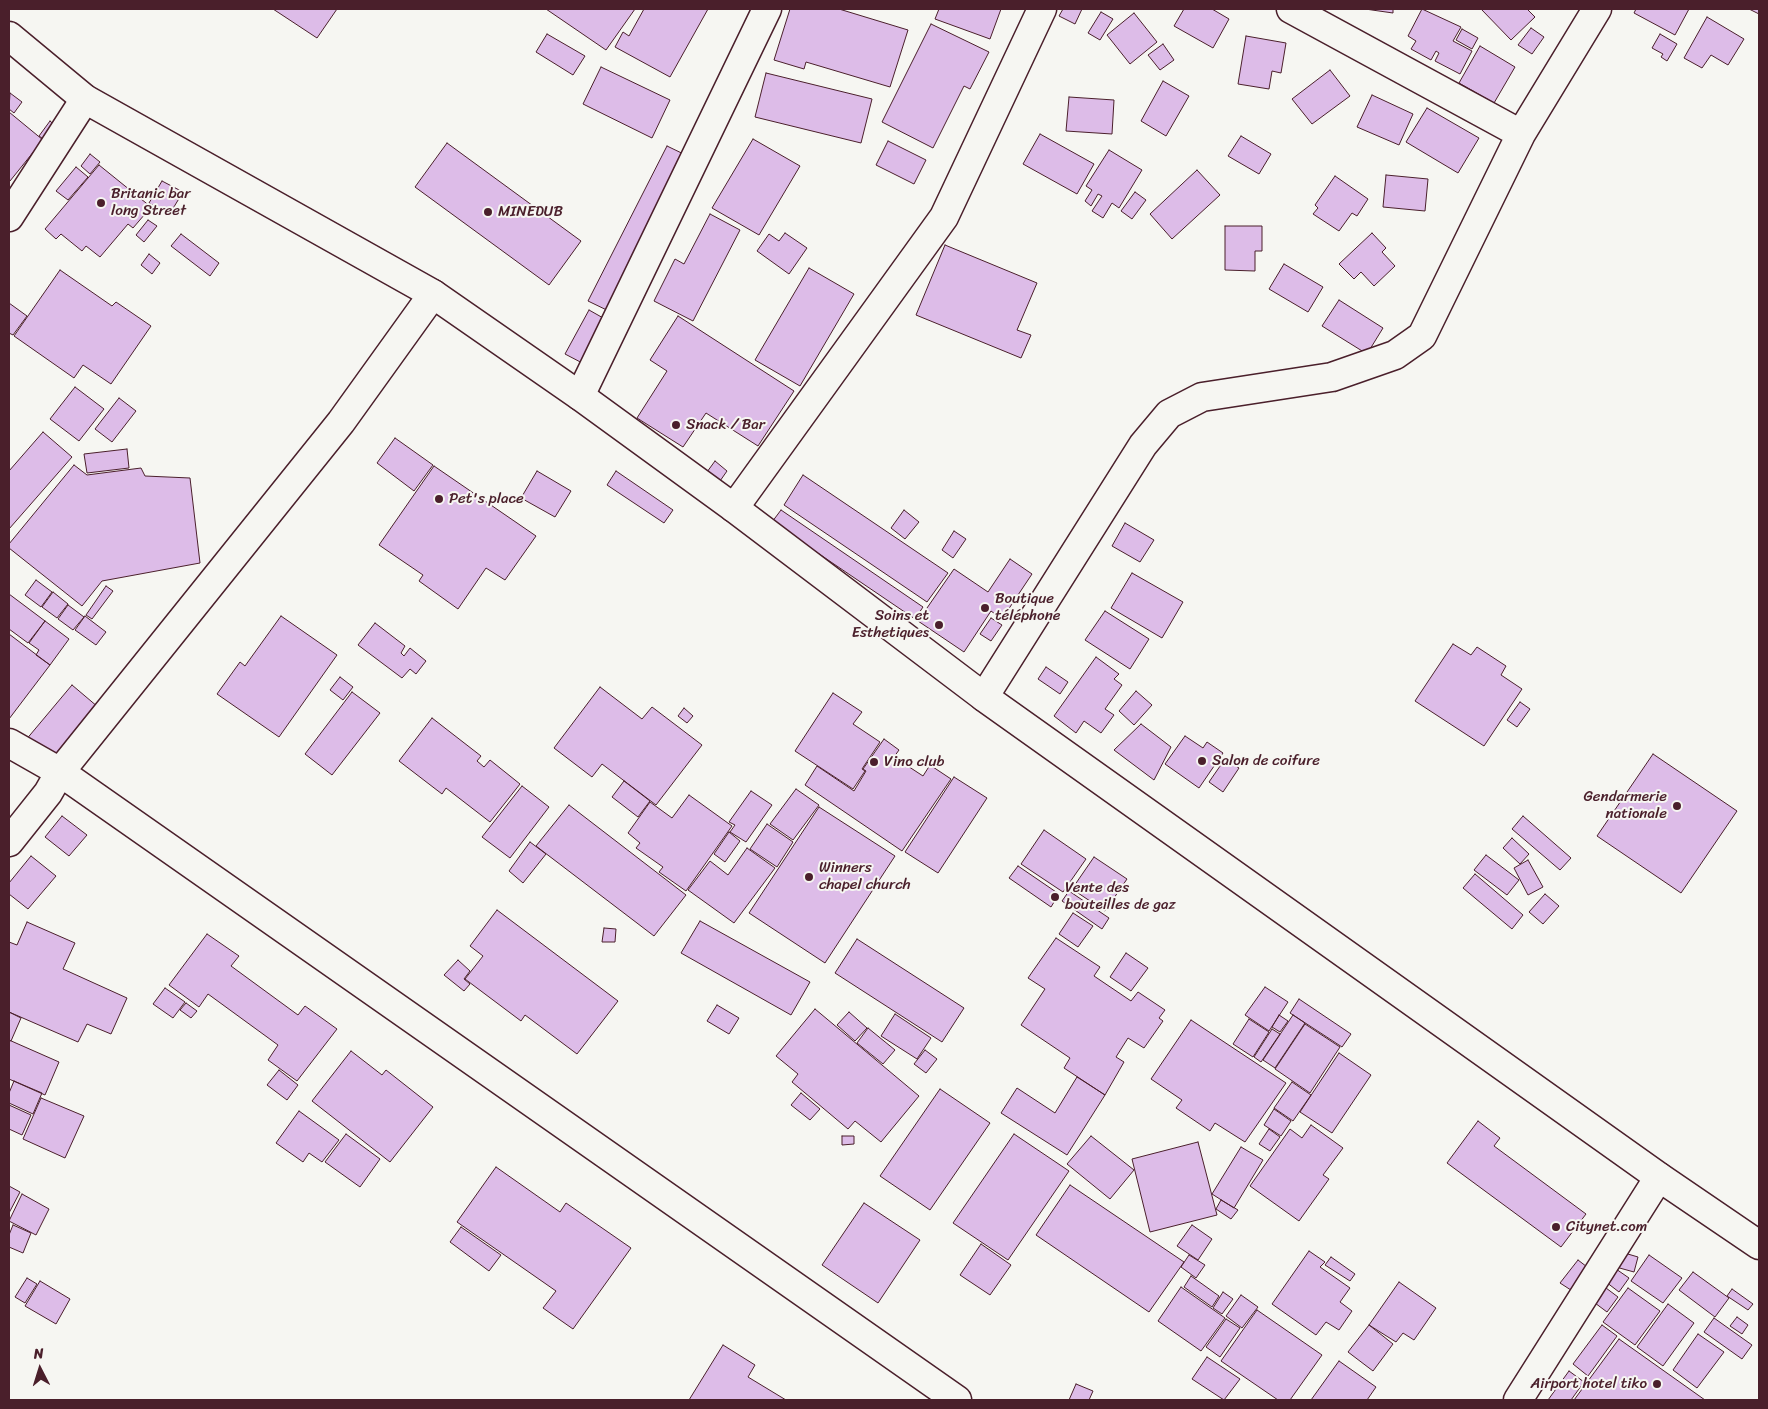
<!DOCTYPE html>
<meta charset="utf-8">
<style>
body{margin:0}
#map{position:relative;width:1768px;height:1409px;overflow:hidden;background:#f6f6f2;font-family:Sriracha,sans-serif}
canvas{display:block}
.frame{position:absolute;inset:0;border:10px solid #4a1f2b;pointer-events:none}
.north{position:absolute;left:15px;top:1344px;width:50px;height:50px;-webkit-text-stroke:4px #f6f6f2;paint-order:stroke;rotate:355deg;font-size:14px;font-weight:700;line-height:20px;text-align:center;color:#4a1f2b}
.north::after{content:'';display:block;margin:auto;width:18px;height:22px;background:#4a1f2b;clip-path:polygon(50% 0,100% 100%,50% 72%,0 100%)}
</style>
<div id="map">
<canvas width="1768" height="1409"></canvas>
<div class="frame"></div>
<div class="north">N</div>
</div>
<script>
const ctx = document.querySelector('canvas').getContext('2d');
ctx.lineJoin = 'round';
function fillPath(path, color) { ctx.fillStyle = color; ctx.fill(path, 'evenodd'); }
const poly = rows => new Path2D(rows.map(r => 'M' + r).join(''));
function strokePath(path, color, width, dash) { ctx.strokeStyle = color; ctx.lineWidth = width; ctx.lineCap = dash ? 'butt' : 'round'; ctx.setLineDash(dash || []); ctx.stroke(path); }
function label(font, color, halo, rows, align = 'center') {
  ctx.font = font + ' Sriracha,sans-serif'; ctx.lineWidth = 4; ctx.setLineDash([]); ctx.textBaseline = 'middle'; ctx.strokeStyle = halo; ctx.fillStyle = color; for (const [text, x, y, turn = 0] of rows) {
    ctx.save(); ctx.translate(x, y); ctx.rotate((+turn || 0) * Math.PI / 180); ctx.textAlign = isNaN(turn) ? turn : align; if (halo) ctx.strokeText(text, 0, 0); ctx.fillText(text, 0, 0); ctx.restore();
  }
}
const building = poly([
 [273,9,337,9,317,38,273,9],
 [546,9,635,9,606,50,546,9],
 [644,9,708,9,670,77,615,47,623,32,629,36,644,9],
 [790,9,839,9,908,30,890,87,806,62,804,69,774,60,790,9],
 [939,9,1001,9,990,39,935,19,939,9],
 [1063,9,1082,9,1075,24,1059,16,1063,9],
 [1184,9,1212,9,1229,19,1213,48,1174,26,1184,9],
 [1365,9,1393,9,1393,13,1365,9],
 [1422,9,1461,27,1453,41,1472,51,1460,74,1435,61,1439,53,1436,51,1431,60,1411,49,1416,41,1408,36,1422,9],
 [1481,9,1527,9,1535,17,1511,40,1481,9],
 [1636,9,1689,9,1675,35,1634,13,1636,9],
 [1749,9,1759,9,1759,14,1749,9],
 [1101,12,1113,19,1100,40,1088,33,1101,12],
 [1134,13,1157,42,1130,64,1107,35,1134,13],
 [1707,17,1744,39,1728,65,1711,55,1702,68,1684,58,1707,17],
 [931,24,989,52,970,89,964,86,933,148,882,122,931,24],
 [1531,28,1544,37,1532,54,1518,45,1531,28],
 [1462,29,1478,38,1472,49,1456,40,1462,29],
 [547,34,585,56,573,75,536,52,547,34],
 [1660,34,1677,44,1667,61,1661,57,1663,54,1652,48,1660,34],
 [1246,36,1286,43,1281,73,1272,71,1269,89,1238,84,1246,36],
 [1163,44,1174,60,1160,70,1148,55,1163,44],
 [1480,46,1515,67,1494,103,1459,83,1480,46],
 [601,67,670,100,652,138,583,104,601,67],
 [1330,70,1350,96,1312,124,1292,99,1330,70],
 [766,73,872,99,861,143,755,117,766,73],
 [1163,81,1189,96,1166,136,1141,121,1163,81],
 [10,93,22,102,14,113,9,109,10,93],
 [1372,95,1413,114,1399,145,1357,127,1372,95],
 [1069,97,1114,100,1112,134,1066,131,1069,97],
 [1427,108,1479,138,1458,173,1406,142,1427,108],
 [9,112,43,140,10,181,9,180,9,112],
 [50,121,59,129,49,143,39,136,50,121],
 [1040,134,1094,164,1077,194,1023,164,1040,134],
 [1241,136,1271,154,1259,174,1228,156,1241,136],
 [753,139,800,166,759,235,712,208,753,139],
 [888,141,926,160,914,184,876,165,888,141],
 [447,143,581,241,549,285,415,187,447,143],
 [667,146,694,159,615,314,588,301,667,146],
 [1109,150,1142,170,1119,208,1112,203,1103,218,1092,211,1102,196,1098,194,1091,206,1085,201,1092,190,1086,186,1109,150],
 [90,154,100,162,90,174,81,166,90,154],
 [99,165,151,207,133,228,128,224,100,257,86,246,82,251,61,234,56,239,45,229,99,165],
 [76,167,88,177,68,200,56,191,76,167],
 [1197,170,1220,195,1172,239,1150,214,1197,170],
 [1386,175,1428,179,1425,211,1383,207,1386,175],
 [1335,176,1368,199,1357,216,1352,213,1339,231,1313,214,1318,208,1315,205,1335,176],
 [162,181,183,192,169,215,149,203,162,181],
 [1135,192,1146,200,1132,219,1121,211,1135,192],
 [710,214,740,230,693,321,654,301,675,259,684,264,710,214],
 [148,220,157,226,144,242,136,235,148,220],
 [1225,226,1262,226,1262,251,1255,251,1255,271,1225,270,1225,226],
 [785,233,807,248,789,274,757,251,769,234,779,241,785,233],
 [1372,233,1386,248,1382,252,1395,266,1374,286,1361,272,1354,279,1339,264,1372,233],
 [181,234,219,263,210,276,171,246,181,234],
 [945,245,1037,283,1017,330,1031,335,1021,358,916,315,945,245],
 [149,254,160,263,152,274,141,265,149,254],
 [1284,264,1323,287,1308,312,1269,289,1284,264],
 [809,268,854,294,800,386,755,360,809,268],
 [60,270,112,306,116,302,151,326,111,384,83,365,74,378,14,336,60,270],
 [1339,300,1383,328,1367,354,1322,326,1339,300],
 [9,303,27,316,13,335,9,333,9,303],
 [589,310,612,323,588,366,565,354,589,310],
 [678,316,794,391,758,446,706,413,683,447,637,418,667,371,650,360,678,316],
 [75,387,104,409,79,441,50,419,75,387],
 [119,398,136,411,112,442,95,429,119,398],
 [43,432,72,457,9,529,9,471,43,432],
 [395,438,433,465,414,491,377,463,395,438],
 [127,449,129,468,87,473,84,454,127,449],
 [715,461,727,471,720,481,707,472,715,461],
 [74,465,87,475,141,468,145,476,190,478,200,563,102,581,82,606,9,548,9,544,74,465],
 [434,466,536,536,505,580,486,568,458,609,419,581,423,575,379,545,434,466],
 [537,471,571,491,555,517,521,498,537,471],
 [616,471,673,510,664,523,607,485,616,471],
 [803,475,948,573,927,602,784,505,803,475],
 [781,510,923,607,915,619,772,522,781,510],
 [904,510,919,522,905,539,891,528,904,510],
 [1125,523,1154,540,1140,562,1112,546,1125,523],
 [954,531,966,539,953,558,942,550,954,531],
 [1010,559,1032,574,1002,619,991,611,964,652,918,621,954,569,988,592,1010,559],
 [1132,573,1183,602,1162,638,1111,608,1132,573],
 [36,580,52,592,41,607,25,595,36,580],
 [106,586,113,591,92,619,86,615,106,586],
 [53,592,68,604,57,618,42,607,53,592],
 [9,594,45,621,28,643,9,629,9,594],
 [68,605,84,617,73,630,58,619,68,605],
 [1105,611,1149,639,1130,669,1085,640,1105,611],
 [85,616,106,632,96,645,75,630,85,616],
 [281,616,337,655,279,737,217,694,240,662,245,666,281,616],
 [991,618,1002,625,991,641,980,634,991,618],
 [45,621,69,639,50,665,36,655,39,650,29,643,45,621],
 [375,623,405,646,401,653,404,656,410,648,426,661,416,674,410,669,402,678,358,645,375,623],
 [9,634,50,665,9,719,9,634],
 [1453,644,1471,655,1477,647,1506,666,1501,675,1522,689,1484,746,1415,701,1453,644],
 [1096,657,1119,674,1114,679,1122,685,1105,709,1114,715,1101,733,1084,721,1076,733,1054,716,1096,657],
 [1046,667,1068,682,1060,694,1038,679,1046,667],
 [340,677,353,687,343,700,330,690,340,677],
 [72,685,98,707,53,763,25,741,72,685],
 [600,687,642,719,652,707,702,745,656,805,602,764,592,777,554,748,600,687],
 [1136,691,1152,705,1134,725,1119,711,1136,691],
 [352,692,380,713,332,775,305,754,352,692],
 [833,693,862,712,853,724,880,742,862,769,865,771,853,789,795,751,833,693],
 [1520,702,1530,709,1517,727,1507,720,1520,702],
 [684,708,693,716,687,723,678,716,684,708],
 [432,718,481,756,477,761,484,767,490,760,520,784,490,822,446,788,442,794,399,761,432,718],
 [1141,724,1171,747,1154,780,1114,750,1141,724],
 [1185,736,1203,748,1207,742,1223,753,1199,788,1165,764,1185,736],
 [884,739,899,750,894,757,923,776,930,765,951,779,902,851,805,785,817,766,854,791,866,771,863,769,884,739],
 [1653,754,1737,811,1681,893,1597,836,1653,754],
 [1225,759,1239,768,1223,792,1209,782,1225,759],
 [954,777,987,798,938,873,905,852,954,777],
 [624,781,650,801,638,817,612,797,624,781],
 [522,786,549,807,510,858,482,837,522,786],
 [796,789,819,805,793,840,770,824,796,789],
 [751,791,772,805,746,842,730,832,735,825,729,822,751,791],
 [689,795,732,826,686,891,659,872,663,867,636,848,640,843,628,833,650,802,672,818,689,795],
 [569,805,686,895,654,936,536,846,569,805],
 [819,807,895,856,825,963,749,913,819,807],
 [62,816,87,835,69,856,45,837,62,816],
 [1523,816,1571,858,1560,870,1512,829,1523,816],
 [767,824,793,842,777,867,750,849,767,824],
 [1044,830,1086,859,1063,892,1021,864,1044,830],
 [729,832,740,841,725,862,714,854,729,832],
 [1512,838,1529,854,1520,864,1503,848,1512,838],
 [530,842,546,854,523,883,509,871,530,842],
 [747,848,775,868,734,923,688,890,710,861,728,875,747,848],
 [1486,855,1519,880,1507,895,1474,870,1486,855],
 [31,856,56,876,28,909,9,894,9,883,31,856],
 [1094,857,1127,879,1105,911,1072,889,1094,857],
 [1528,860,1543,887,1528,895,1514,868,1528,860],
 [1018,866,1059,894,1051,907,1009,878,1018,866],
 [1475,874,1523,915,1512,929,1463,888,1475,874],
 [1069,891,1109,918,1102,929,1062,901,1069,891],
 [1545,894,1559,906,1543,924,1529,912,1545,894],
 [497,910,618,1001,577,1054,525,1015,521,1021,465,979,483,956,470,946,497,910],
 [1073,913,1093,926,1078,947,1059,934,1073,913],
 [700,921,810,982,791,1015,681,953,700,921],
 [27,922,75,943,63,969,127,998,111,1034,87,1024,78,1042,9,1012,9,942,17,945,27,922],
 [604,928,616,929,615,942,602,942,604,928],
 [207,934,239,956,231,966,298,1015,305,1006,337,1029,297,1081,268,1060,278,1045,208,994,199,1007,169,985,207,934],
 [1056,938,1100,967,1094,976,1131,1001,1138,992,1165,1010,1159,1018,1163,1021,1144,1048,1128,1038,1116,1057,1124,1062,1105,1095,1064,1068,1070,1058,1021,1025,1045,989,1028,978,1056,938],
 [857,939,964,1008,942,1042,835,973,857,939],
 [1126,953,1148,968,1131,991,1110,977,1126,953],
 [458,960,470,971,464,979,470,984,464,991,444,975,458,960],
 [1265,987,1288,1002,1269,1031,1245,1015,1265,987],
 [165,988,185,1002,173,1018,153,1004,165,988],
 [1299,999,1351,1034,1342,1047,1290,1013,1299,999],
 [186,1003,197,1011,191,1018,180,1010,186,1003],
 [717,1005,739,1018,729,1034,707,1021,717,1005],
 [815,1009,919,1096,881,1142,855,1121,848,1129,792,1082,798,1074,776,1056,815,1009],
 [9,1012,21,1018,11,1041,9,1040,9,1012],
 [849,1012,867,1028,855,1041,837,1025,849,1012],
 [895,1014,931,1038,917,1059,881,1036,895,1014],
 [1279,1015,1288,1021,1280,1032,1272,1027,1279,1015],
 [1293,1015,1305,1023,1275,1068,1263,1060,1293,1015],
 [1249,1019,1269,1032,1253,1057,1233,1044,1249,1019],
 [1191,1020,1286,1083,1245,1142,1215,1123,1210,1131,1176,1108,1182,1100,1151,1079,1191,1020],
 [1305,1024,1340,1047,1310,1093,1275,1069,1305,1024],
 [868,1028,895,1050,883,1064,857,1043,868,1028],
 [1272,1029,1280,1034,1261,1062,1254,1057,1272,1029],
 [9,1040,59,1062,45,1095,9,1079,9,1040],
 [925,1050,937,1059,926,1073,914,1064,925,1050],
 [351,1051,382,1075,386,1070,433,1107,390,1162,312,1101,351,1051],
 [1339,1053,1371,1075,1332,1133,1300,1112,1339,1053],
 [279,1070,298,1085,287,1100,267,1085,279,1070],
 [1077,1077,1105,1095,1067,1155,1001,1113,1017,1088,1055,1113,1077,1077],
 [14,1081,42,1093,33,1114,9,1103,9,1093,14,1081],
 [1292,1082,1311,1095,1293,1121,1274,1108,1292,1082],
 [940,1089,990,1123,930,1210,880,1176,940,1089],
 [801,1093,820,1109,810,1120,791,1105,801,1093],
 [41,1098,84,1116,65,1158,23,1139,41,1098],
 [9,1105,31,1115,22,1135,9,1129,9,1105],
 [1274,1109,1291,1121,1281,1136,1264,1125,1274,1109],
 [299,1111,339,1140,322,1162,309,1153,303,1162,276,1143,299,1111],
 [1478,1121,1500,1138,1494,1146,1586,1214,1561,1247,1447,1163,1478,1121],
 [1311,1125,1343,1148,1323,1175,1329,1179,1299,1221,1250,1186,1290,1129,1302,1138,1311,1125],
 [1269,1129,1280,1137,1270,1151,1259,1144,1269,1129],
 [346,1134,380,1159,360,1187,325,1162,346,1134],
 [1014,1134,1069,1171,1008,1260,953,1223,1014,1134],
 [842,1136,854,1136,854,1144,842,1145,842,1136],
 [1091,1136,1134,1170,1110,1199,1067,1164,1091,1136],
 [1198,1142,1217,1215,1150,1232,1132,1159,1198,1142],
 [1241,1147,1263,1160,1234,1208,1212,1194,1241,1147],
 [496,1167,560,1212,566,1203,631,1248,573,1329,543,1308,556,1291,457,1222,496,1167],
 [1070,1185,1184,1262,1149,1312,1036,1235,1070,1185],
 [9,1186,20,1192,9,1213,9,1186],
 [22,1194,49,1209,36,1235,9,1221,22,1194],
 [1221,1200,1238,1210,1231,1219,1216,1209,1221,1200],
 [864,1203,920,1240,878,1303,822,1265,864,1203],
 [13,1225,31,1233,23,1253,9,1247,9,1235,13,1225],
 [1192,1225,1212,1239,1198,1260,1177,1246,1192,1225],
 [461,1227,501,1255,489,1271,450,1242,461,1227],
 [981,1244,1011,1265,990,1295,960,1275,981,1244],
 [1309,1251,1325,1262,1320,1267,1350,1288,1340,1302,1352,1311,1339,1330,1326,1322,1316,1335,1272,1304,1309,1251],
 [1621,1252,1638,1257,1634,1272,1616,1267,1621,1252],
 [1189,1255,1205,1265,1196,1278,1181,1267,1189,1255],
 [1649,1255,1682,1278,1663,1303,1631,1281,1649,1255],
 [1331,1257,1355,1274,1350,1281,1325,1265,1331,1257],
 [1578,1260,1591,1270,1574,1292,1560,1283,1578,1260],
 [1616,1269,1629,1278,1619,1292,1606,1282,1616,1269],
 [1693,1272,1729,1298,1715,1317,1679,1290,1693,1272],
 [1191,1276,1219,1296,1212,1307,1184,1287,1191,1276],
 [27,1278,37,1284,25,1303,15,1297,27,1278],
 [40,1281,70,1299,56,1324,25,1306,40,1281],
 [1399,1282,1436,1308,1414,1340,1403,1333,1396,1342,1369,1325,1399,1282],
 [1602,1285,1618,1297,1607,1312,1591,1300,1602,1285],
 [1181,1287,1225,1318,1201,1351,1158,1321,1181,1287],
 [1628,1288,1660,1311,1635,1345,1603,1322,1628,1288],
 [1732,1289,1753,1304,1748,1310,1727,1296,1732,1289],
 [1223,1292,1233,1299,1222,1314,1213,1308,1223,1292],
 [1241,1295,1258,1307,1242,1328,1226,1316,1241,1295],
 [1668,1304,1694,1323,1663,1366,1637,1347,1668,1304],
 [1257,1310,1322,1355,1290,1400,1278,1400,1221,1361,1257,1310],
 [1737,1317,1748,1325,1742,1334,1730,1326,1737,1317],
 [1714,1318,1752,1345,1742,1359,1704,1332,1714,1318],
 [1226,1319,1240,1328,1220,1357,1206,1347,1226,1319],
 [1369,1325,1393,1344,1373,1371,1348,1352,1369,1325],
 [1602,1325,1617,1336,1588,1376,1573,1364,1602,1325],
 [1698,1334,1724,1352,1697,1388,1673,1370,1698,1334],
 [1619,1339,1705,1400,1574,1400,1619,1339],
 [723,1345,755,1365,748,1377,786,1400,689,1400,723,1345],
 [1207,1357,1240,1379,1224,1400,1192,1379,1207,1357],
 [1339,1361,1376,1387,1367,1400,1311,1400,1339,1361],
 [1569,1371,1584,1382,1571,1400,1548,1400,1569,1371],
 [1076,1384,1093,1391,1089,1400,1069,1400,1076,1384]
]);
fillPath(building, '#ddbce8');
strokePath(building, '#4a1f2b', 1);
const minor = poly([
 [1291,9,1521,134],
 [9,217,85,99],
 [580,396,767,9],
 [734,508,944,217,1042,9],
 [984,697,1143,445,1169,414,1202,397,1332,377,1395,355,1422,336,1521,134,1597,9],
 [9,743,60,772,957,1400],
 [9,842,48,793,60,772,341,422,433,294],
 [1518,1400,1659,1177]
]);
const tertiary = poly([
 [9,36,85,99,433,294,580,396,734,508,984,697,1659,1177,1759,1245]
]);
strokePath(minor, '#4a1f2b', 31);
strokePath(tertiary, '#4a1f2b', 31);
strokePath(minor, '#f6f6f2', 28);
strokePath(tertiary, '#f6f6f2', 28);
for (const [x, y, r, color] of [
 [101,203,5,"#4a1f2b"],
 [488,212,5,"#4a1f2b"],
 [676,425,5,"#4a1f2b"],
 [439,499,5,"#4a1f2b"],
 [985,608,5,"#4a1f2b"],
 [939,625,5,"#4a1f2b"],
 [1202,761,5,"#4a1f2b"],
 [874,762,5,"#4a1f2b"],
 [1677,806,5,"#4a1f2b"],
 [809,877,5,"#4a1f2b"],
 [1055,897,5,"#4a1f2b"],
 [1556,1227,5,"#4a1f2b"],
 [1657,1384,5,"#4a1f2b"]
]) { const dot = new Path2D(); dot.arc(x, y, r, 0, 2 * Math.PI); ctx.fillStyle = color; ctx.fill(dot); strokePath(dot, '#f6f6f2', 2); }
label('15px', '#4a1f2b', '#f6f6f2', [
 ["Britanic bar",111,194],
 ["long Street",111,211],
 ["MINEDUB",498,212],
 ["Snack / Bar",686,425],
 ["Pet's place",449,499],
 ["Boutique",995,599],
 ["téléphone",995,616],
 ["Soins et",929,616,"right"],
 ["Esthetiques",929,633,"right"],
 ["Salon de coifure",1212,761],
 ["Vino club",884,762],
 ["Gendarmerie",1667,797,"right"],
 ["nationale",1667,814,"right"],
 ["Winners",819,868],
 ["chapel church",819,885],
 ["Vente des",1065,888],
 ["bouteilles de gaz",1065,905],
 ["Citynet.com",1566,1227],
 ["Airport hotel tiko",1647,1384,"right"]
], 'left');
</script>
